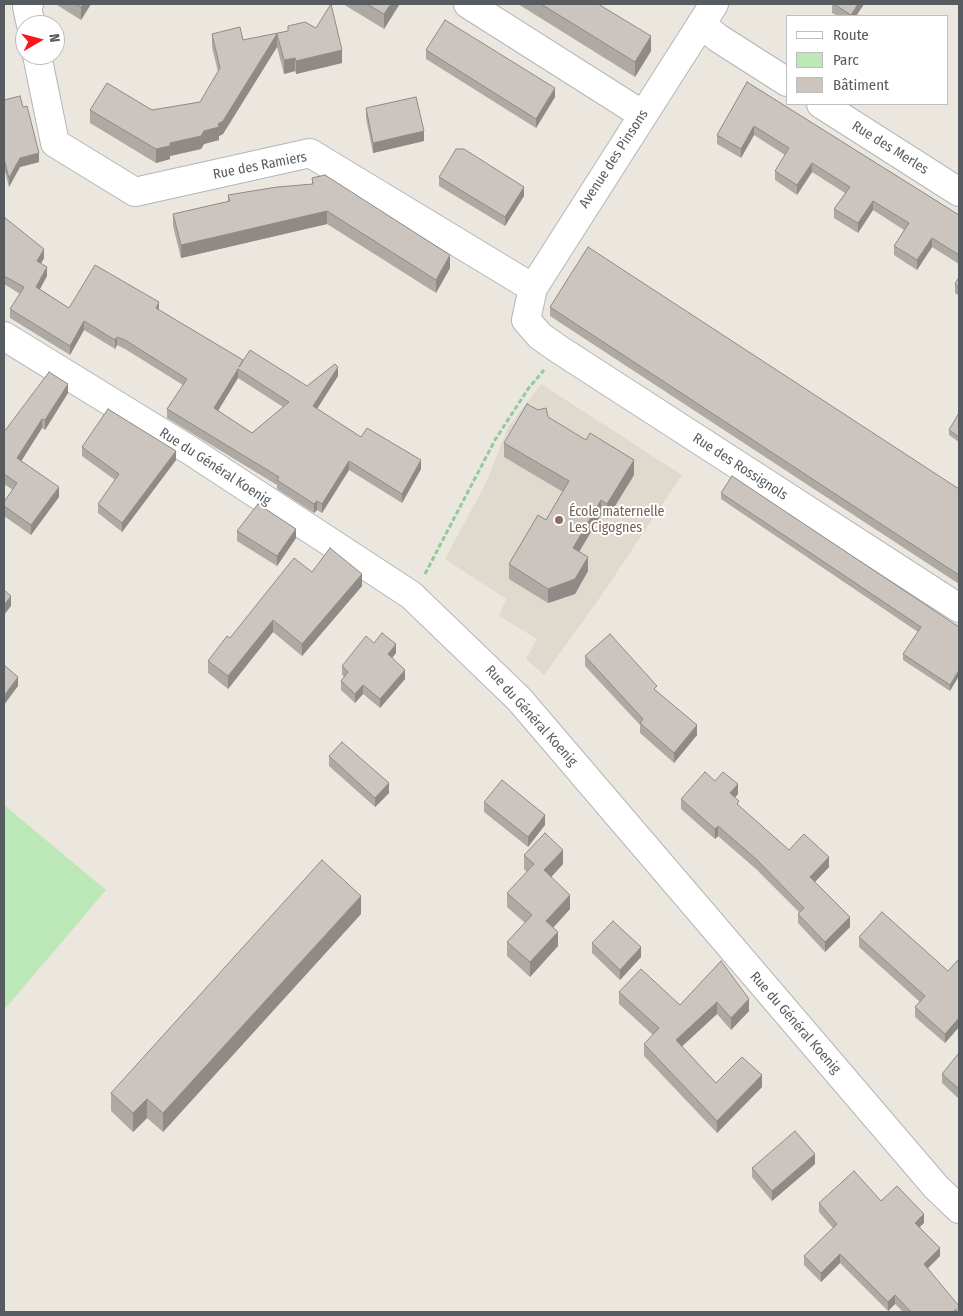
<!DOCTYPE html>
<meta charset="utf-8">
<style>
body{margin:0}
#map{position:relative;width:963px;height:1316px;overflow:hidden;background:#ece7de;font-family:"Fira Sans Condensed",sans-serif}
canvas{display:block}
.frame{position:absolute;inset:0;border:5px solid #575c61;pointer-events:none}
.legend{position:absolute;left:786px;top:15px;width:162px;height:90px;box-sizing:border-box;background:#fff;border:1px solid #bcbec0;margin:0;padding:6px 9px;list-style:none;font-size:15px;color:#575c61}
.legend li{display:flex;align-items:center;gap:10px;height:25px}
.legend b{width:25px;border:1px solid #bcbec0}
.north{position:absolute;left:15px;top:15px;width:50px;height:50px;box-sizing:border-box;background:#fff;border:1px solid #bcbec0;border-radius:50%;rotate:82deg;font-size:14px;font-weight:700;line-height:20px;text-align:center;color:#575c61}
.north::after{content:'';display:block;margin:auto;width:18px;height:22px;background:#f9171f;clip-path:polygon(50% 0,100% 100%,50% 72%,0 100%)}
</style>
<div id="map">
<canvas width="963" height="1316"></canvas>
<div class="frame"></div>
<ul class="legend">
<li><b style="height:6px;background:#fff"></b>Route</li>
<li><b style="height:14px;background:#bce7b7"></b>Parc</li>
<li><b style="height:14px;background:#ccc5bf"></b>Bâtiment</li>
</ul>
<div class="north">N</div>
</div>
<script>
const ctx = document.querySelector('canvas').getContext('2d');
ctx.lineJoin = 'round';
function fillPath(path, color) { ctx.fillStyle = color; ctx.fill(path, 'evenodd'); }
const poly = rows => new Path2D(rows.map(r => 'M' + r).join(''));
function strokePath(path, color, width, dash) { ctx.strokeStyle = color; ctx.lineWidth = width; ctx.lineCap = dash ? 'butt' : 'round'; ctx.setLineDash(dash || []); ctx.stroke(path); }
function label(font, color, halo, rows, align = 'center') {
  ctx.font = font + ' "Fira Sans Condensed",sans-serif'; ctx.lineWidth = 4; ctx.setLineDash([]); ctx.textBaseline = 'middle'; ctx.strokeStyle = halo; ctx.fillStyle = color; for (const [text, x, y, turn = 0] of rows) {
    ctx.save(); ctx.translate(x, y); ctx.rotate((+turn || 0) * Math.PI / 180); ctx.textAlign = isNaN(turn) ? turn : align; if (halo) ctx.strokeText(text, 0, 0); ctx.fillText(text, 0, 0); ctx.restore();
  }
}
fillPath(poly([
 [541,384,682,475,599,599,544,675,526,659,537,639,499,616,506,599,445,559,487,481,508,427]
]), '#dfd9ce');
fillPath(poly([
 [4,805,106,890,4,1010]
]), '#bce7b7');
const minor = poly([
 [29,4,27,7,31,25],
 [468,4,643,115],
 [714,4,533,288,526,320,540,336,560,350,959,608],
 [701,24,718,38,787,82],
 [37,55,55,143,135,192,310,153,533,288],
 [821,104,959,192],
 [4,336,191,451,411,595,519,699,936,1187,959,1209]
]);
strokePath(minor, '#b1b6bb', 30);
strokePath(poly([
 [425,574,495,440,528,389,544,370]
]), '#91cb9a', 3, [5, 2.5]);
strokePath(minor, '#fff', 28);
fillPath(poly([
 [57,4,91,4,81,20,57,5],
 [343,4,399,4,399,5,384,29],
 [518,4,598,4,651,51,635,77],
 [832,4,864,4,856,16,838,16,832,13],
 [288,31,342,63,296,74,295,71,284,74,277,47,223,134,219,136,219,140,204,144,201,149,170,156,170,159,156,163,90,123,90,110,152,110,200,102,218,72,212,47,212,34,243,40],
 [426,50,555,97,536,128,426,59],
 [747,82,959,215,959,264,932,247,917,270,906,263,894,255,894,246,904,230,873,210,858,233,834,218,834,209,845,193,812,172,797,195,775,180,775,171,785,155,754,135,741,158,717,144,717,135],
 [4,100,39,162,20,167,9,187,4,168],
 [366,108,424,141,373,153,366,118],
 [439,177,524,196,505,226,439,186],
 [312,178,450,268,436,293,327,224,181,258,173,226,173,214,228,202,228,195,312,184],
 [4,217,44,258,41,264,47,276,40,289,69,308,159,310,243,360,307,386,338,376,317,409,361,437,421,469,402,503,349,470,322,513,317,510,314,513,277,489,277,485,167,418,167,409,183,385,125,349,117,345,115,349,84,330,70,355,10,318,10,309,20,294,4,284],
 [238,378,283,407,252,433,218,411],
 [959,277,959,296,955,293,955,284],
 [550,307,959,489,959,584,550,316],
 [68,393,45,430,42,428,21,461,59,497,31,535,4,516,4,502,13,490,4,484,4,432],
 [959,413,959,442,949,435,949,430],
 [548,417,634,475,607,519,601,515,579,552,588,571,575,594,548,603,509,579,509,564,546,520,563,492,504,457,504,443],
 [82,447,176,460,122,532,98,513,98,504,115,480,82,456],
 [721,493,959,627,950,691,903,660,903,654,918,632,721,499],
 [237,531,296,538,277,566,237,541],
 [312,572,362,586,302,656,273,632,228,689,208,673,208,661,230,638],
 [374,643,396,653,392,658,405,679,380,708,363,694,355,703,341,690,341,681,344,677,342,675,342,666],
 [585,656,657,691,697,735,674,763,640,733,640,725,585,666],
 [329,756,389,793,375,807,329,766],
 [715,781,738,794,735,797,739,806,789,850,829,867,815,882,850,927,825,952,798,923,798,914,799,912,756,869,718,836,715,839,681,809,681,799],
 [484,802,545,825,528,847,484,812],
 [524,855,563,864,551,877,570,909,553,928,558,946,530,977,507,956,507,942,525,923,507,907,507,893,527,872,524,869],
 [361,914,163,1132,147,1118,133,1132,111,1111,111,1093],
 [859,937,948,971,959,959,959,1027,945,1043,915,1017,915,1007,920,1002,859,947],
 [592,943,641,957,620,980,592,953],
 [721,961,749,1011,731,1030,717,1014,682,1046,716,1083,762,1087,717,1133,644,1056,644,1044,653,1035,619,1004,619,992,680,1005],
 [959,1053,959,1099,942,1083,942,1074],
 [815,1164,772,1201,752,1177,752,1168],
 [881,1201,924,1223,920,1227,940,1256,928,1268,959,1312,903,1312,895,1304,888,1311,840,1263,821,1282,804,1265,804,1256,833,1228,819,1212,819,1203]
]), '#afa9a4');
fillPath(poly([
 [83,4,91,4,81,20,81,7],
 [391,4,399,4,399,5,384,29,384,14],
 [858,4,864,4,856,16,851,16],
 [277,34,277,47,223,134,219,136,219,140,204,144,201,149,170,156,170,159,156,163,156,149,170,143,204,131,218,124],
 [651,36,651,51,635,77,635,62],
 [342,50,342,63,296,74,296,61],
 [295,58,295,71,284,74,284,60],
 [555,88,555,97,536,128,536,119],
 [754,126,754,135,741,158,741,149],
 [424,131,424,141,373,153,373,143],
 [39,153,39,162,20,167,9,187,9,178,20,158],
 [812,163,812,172,797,195,797,185],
 [524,187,524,196,505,226,505,217],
 [873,201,873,210,858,233,858,223],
 [327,211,327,224,181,258,181,245],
 [932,238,932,247,917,270,917,260],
 [44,249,44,258,37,270,37,261],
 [450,255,450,268,436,293,436,280],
 [47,267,47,276,36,296,36,287],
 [159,302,159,311,156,308],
 [84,321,84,330,70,355,70,346],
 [117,337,117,345,115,349,115,340],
 [338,367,338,376,313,415,313,406],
 [238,369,238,378,214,417,214,408],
 [68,384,68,393,45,430,45,420],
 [42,419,42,428,17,468,17,458],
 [176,451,176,460,122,532,122,523],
 [421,460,421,469,402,503,402,494],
 [634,460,634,475,607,519,607,504],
 [349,461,349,470,322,513,322,504],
 [59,487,59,497,31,535,31,525],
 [601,500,601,515,573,562,573,548],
 [317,501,317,510,314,513,314,504],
 [296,529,296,538,277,566,277,556],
 [588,557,588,571,575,594,548,603,548,589],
 [362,574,362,586,302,656,302,644],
 [11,596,11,606,4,615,4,605],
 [273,620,273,632,228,689,228,676],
 [396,644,396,653,388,663,388,654],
 [405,670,405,679,380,708,380,699],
 [959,670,959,676,950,691,950,685],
 [18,677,18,686,4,705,4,696],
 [363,685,363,694,355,703,355,694],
 [697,725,697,735,674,763,674,753],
 [389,783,389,793,375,807,375,798],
 [738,784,738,794,730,803,730,793],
 [545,815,545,825,528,847,528,837],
 [718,826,718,836,715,839,715,829],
 [563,850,563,864,544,885,544,870],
 [829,857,829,867,810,887,810,877],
 [570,895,570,909,546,935,546,921],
 [361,896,361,914,163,1132,163,1113],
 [850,917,850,927,825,952,825,942],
 [558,932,558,946,530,977,530,962],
 [641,947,641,957,620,980,620,970],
 [749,999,749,1011,731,1030,731,1018],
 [717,1002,717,1014,676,1052,676,1040],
 [959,1018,959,1027,945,1043,945,1034],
 [762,1075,762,1087,717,1133,717,1121],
 [147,1099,147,1118,133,1132,133,1113],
 [815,1154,815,1164,772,1201,772,1191],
 [924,1214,924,1223,915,1231,915,1223],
 [940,1248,940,1256,924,1272,924,1264],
 [840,1254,840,1263,821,1282,821,1273],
 [895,1295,895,1304,888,1311,888,1302]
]), '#8f8a86');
const building = poly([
 [76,4,83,4,81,7,76,4],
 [331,4,342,50,296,61,295,58,284,60,277,34,223,121,218,124,219,127,204,131,201,136,170,143,170,146,156,149,90,110,107,83,152,110,200,102,220,68,212,34,240,27,243,40,288,31,288,26,305,22,316,28,331,4],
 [367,4,391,4,384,14,367,4],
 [541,4,598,4,651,36,635,62,541,4],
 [834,4,858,4,851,15,834,4],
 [445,20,555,88,536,119,426,50,445,20],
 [747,82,959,215,959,255,932,238,917,260,906,253,894,246,909,223,873,201,858,223,834,209,850,187,812,163,797,185,775,171,789,148,754,126,741,149,717,135,747,82],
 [20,96,23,107,27,106,39,153,20,158,9,178,4,159,4,100,20,96],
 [416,97,424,131,373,143,366,108,416,97],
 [456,149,464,149,524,187,505,217,439,177,456,149],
 [325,175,450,255,436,280,327,211,181,245,173,214,230,201,228,195,277,187,313,184,312,178,325,175],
 [4,217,44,249,37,261,47,267,36,287,69,308,95,265,159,302,156,308,243,360,239,367,250,350,307,386,335,364,338,367,313,406,361,437,367,428,421,460,402,494,349,461,322,504,317,501,314,504,277,480,279,477,167,409,187,379,125,340,117,337,115,340,84,321,70,346,10,309,24,287,4,276,4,217],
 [238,369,289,402,252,433,214,408,238,369],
 [588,247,959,489,959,575,550,307,588,247],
 [959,277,959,287,955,284,959,277],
 [49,372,68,384,45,420,42,419,17,458,59,487,31,525,4,506,4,502,17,483,4,474,4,432,49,372],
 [527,404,538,410,546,408,548,417,586,440,590,433,634,460,607,504,601,500,573,548,588,557,575,579,548,589,509,564,538,515,546,520,569,481,504,443,527,404],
 [108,409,176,451,122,523,98,504,119,474,82,447,108,409],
 [959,413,959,437,949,430,959,413],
 [732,476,959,627,959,670,950,685,903,654,921,627,721,493,732,476],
 [258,504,296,529,277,556,237,531,258,504],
 [330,548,362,574,302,644,273,620,228,676,208,661,227,636,230,638,294,558,312,572,330,548],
 [4,590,11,596,4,605,4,590],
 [382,633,396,644,388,654,405,670,380,699,363,685,355,694,341,681,348,672,342,666,366,636,374,643,382,633],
 [610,634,657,686,654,689,697,725,674,753,640,723,643,719,585,656,610,634],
 [4,665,18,677,4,696,4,665],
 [342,742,389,783,375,798,329,756,342,742],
 [705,772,715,781,723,772,738,784,730,793,739,801,737,804,789,850,804,834,829,857,810,877,850,917,825,942,798,914,804,908,756,859,718,826,715,829,681,799,705,772],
 [502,780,545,815,528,837,484,802,502,780],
 [545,833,563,850,544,870,570,895,546,921,558,932,530,962,507,942,532,915,507,893,534,864,524,855,545,833],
 [322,860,361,896,163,1113,147,1099,133,1113,111,1093,322,860],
 [882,912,948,971,959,959,959,1018,945,1034,915,1007,925,996,859,937,882,912],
 [613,921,641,947,620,970,592,943,613,921],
 [721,961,749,999,731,1018,717,1002,676,1040,716,1083,742,1057,762,1075,717,1121,644,1044,659,1028,619,992,641,969,680,1005,721,961],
 [959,1053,959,1089,942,1074,959,1053],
 [795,1131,815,1154,772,1191,752,1168,795,1131],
 [854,1171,881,1201,897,1186,924,1214,915,1223,940,1248,924,1264,959,1306,959,1312,953,1312,957,1309,953,1312,911,1312,895,1295,888,1302,840,1254,821,1273,804,1256,837,1224,819,1203,854,1171]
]);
fillPath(building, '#ccc5bf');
strokePath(building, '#8f8a86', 1);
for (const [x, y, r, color] of [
 [559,520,5,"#8d6e63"]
]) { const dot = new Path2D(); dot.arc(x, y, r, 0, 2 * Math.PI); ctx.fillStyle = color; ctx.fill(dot); strokePath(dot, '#fff', 2); }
label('14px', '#575c61', '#fff', [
 ["Rue des Merles",890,148,32],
 ["Avenue des Pinsons",614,159,-57],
 ["Rue des Ramiers",260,166,-11],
 ["Rue du Général Koenig",215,467,33],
 ["Rue des Rossignols",740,467,33],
 ["Rue du Général Koenig",531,716,48],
 ["Rue du Général Koenig",795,1023,49]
]);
label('14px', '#785e54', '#fff', [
 ["École maternelle",569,512],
 ["Les Cigognes",569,528]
], 'left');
</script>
